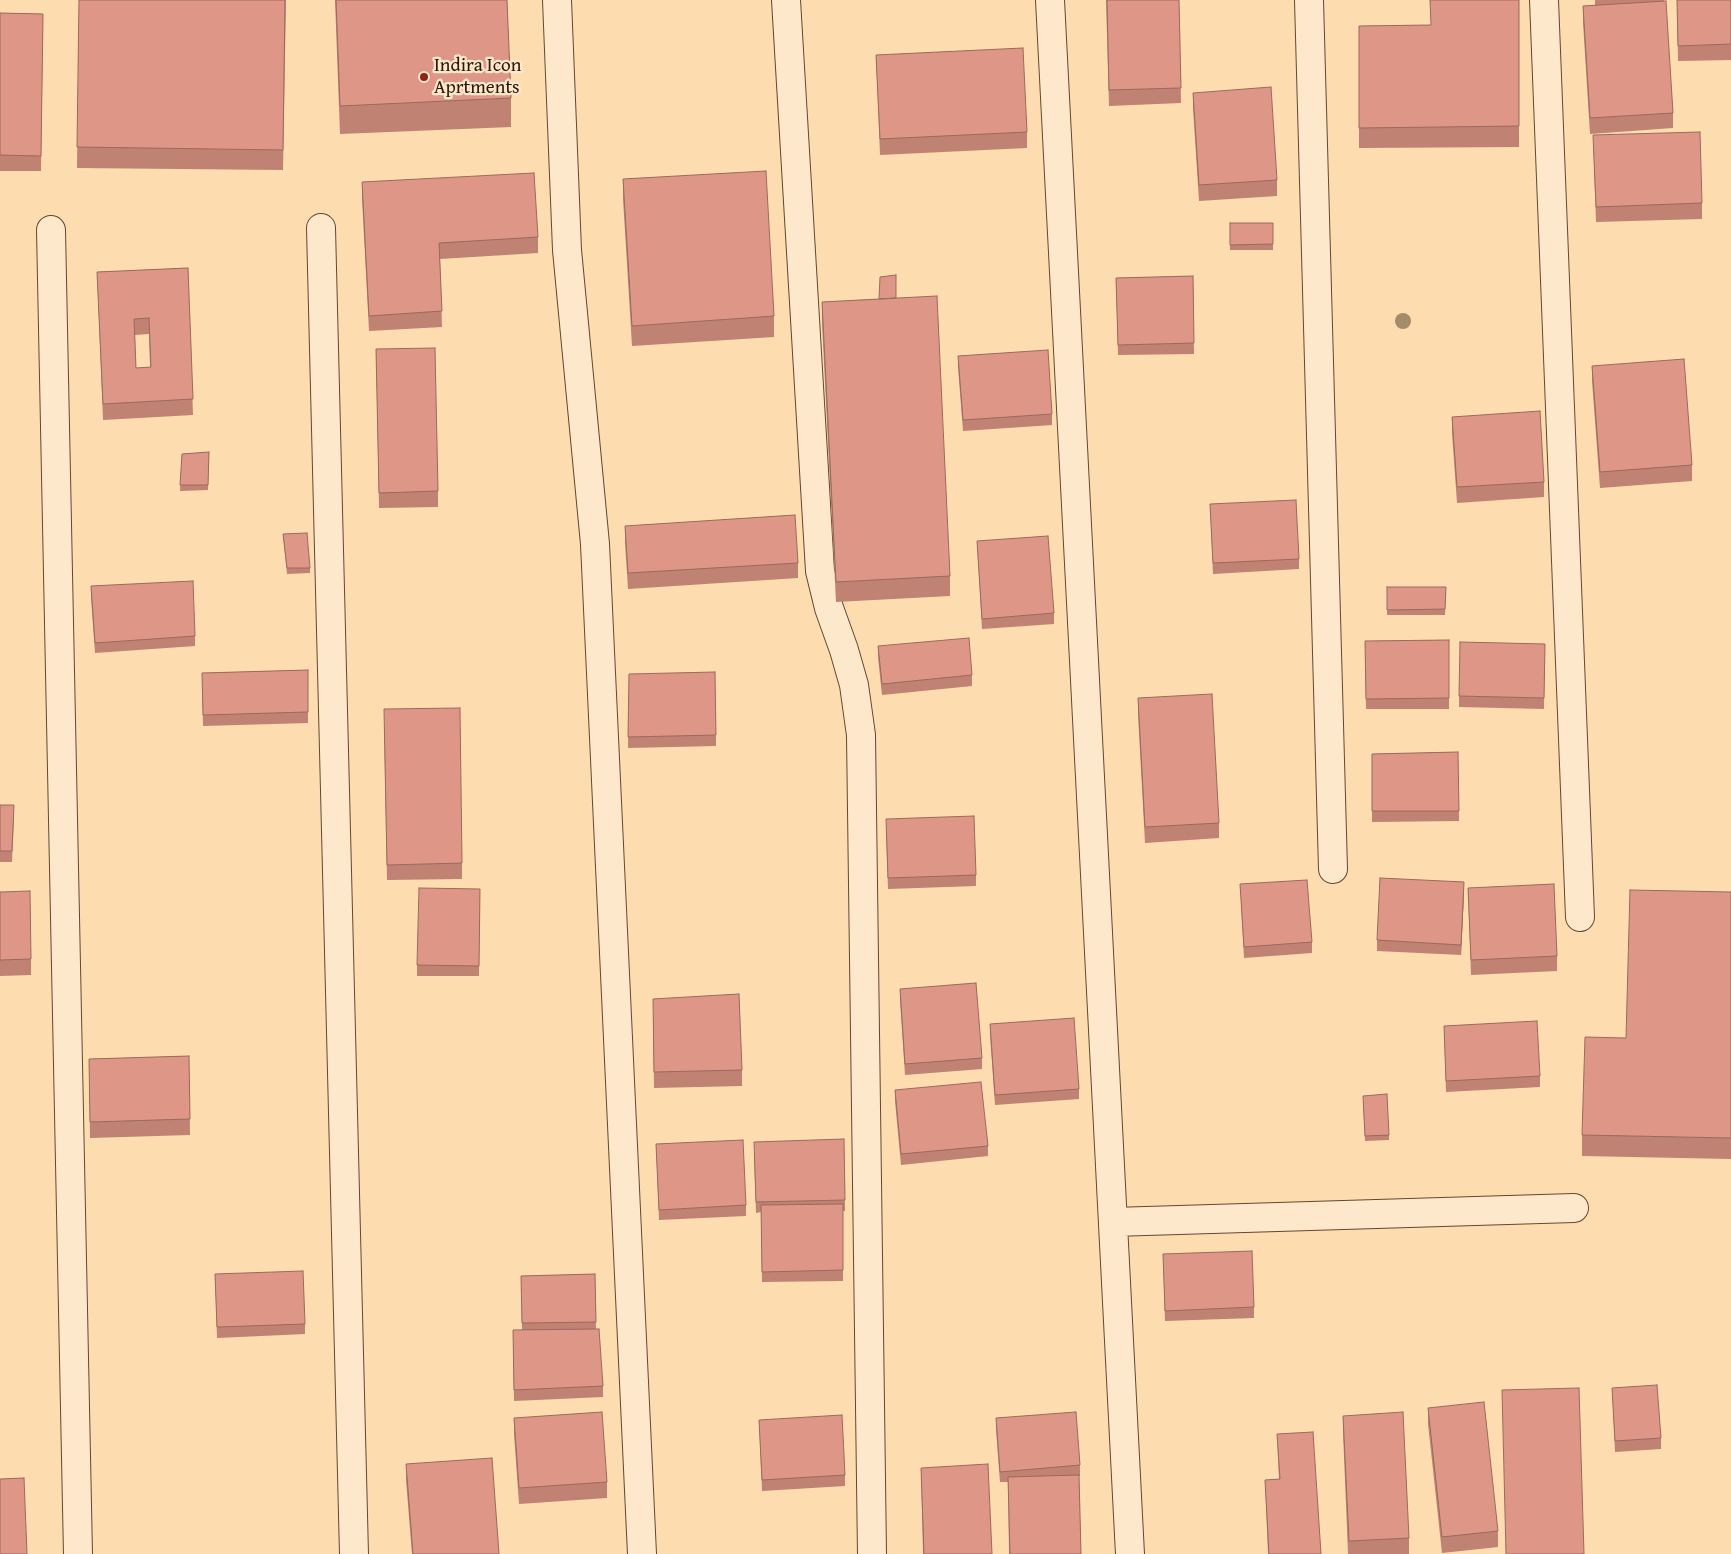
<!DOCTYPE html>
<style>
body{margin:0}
canvas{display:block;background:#fddcaf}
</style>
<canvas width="1731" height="1554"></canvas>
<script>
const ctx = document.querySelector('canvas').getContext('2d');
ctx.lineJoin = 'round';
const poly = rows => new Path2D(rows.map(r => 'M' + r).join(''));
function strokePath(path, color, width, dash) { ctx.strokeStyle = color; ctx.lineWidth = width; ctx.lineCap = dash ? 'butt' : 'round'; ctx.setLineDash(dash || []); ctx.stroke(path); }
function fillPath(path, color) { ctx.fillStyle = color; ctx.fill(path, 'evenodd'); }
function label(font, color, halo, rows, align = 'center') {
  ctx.font = font + ' "Gentium Book Plus",serif'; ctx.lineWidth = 4.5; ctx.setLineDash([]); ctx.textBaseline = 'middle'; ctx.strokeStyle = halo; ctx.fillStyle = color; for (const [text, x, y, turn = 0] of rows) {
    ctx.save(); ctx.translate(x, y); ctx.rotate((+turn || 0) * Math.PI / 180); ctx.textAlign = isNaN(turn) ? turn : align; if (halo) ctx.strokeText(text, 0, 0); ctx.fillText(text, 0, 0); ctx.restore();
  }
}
const minor = poly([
 [557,0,567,250,595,544,642,1554],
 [786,0,820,571,829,608,844,650,854,685,861,735,872,1554],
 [1050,0,1130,1554],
 [1309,0,1333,869],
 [1544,0,1580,917],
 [321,228,354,1554],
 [51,230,78,1554],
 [1113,1222,1574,1208]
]);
strokePath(minor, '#624830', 30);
strokePath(minor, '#fee8cb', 28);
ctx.fillStyle = '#a48c68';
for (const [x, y] of [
 [1403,321]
]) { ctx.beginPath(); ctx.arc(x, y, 8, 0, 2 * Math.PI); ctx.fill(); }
fillPath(poly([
 [79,0,286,0,283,170,77,168],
 [335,0,507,0,511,98,511,127,340,134],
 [1106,0,1179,0,1181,103,1109,106],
 [1519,0,1519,147,1359,148,1359,26,1430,25],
 [1595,0,1664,0,1673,113,1673,128,1590,134,1583,22,1583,6,1595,5],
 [1677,0,1731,0,1731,60,1678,61],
 [0,13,43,14,41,171,0,171],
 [876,55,1027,132,1027,148,880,155],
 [1193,93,1277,180,1277,196,1199,201,1193,108],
 [1593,135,1702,203,1702,219,1596,222],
 [623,179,774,316,774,337,632,346,623,199],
 [362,182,538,237,538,253,440,259,442,327,369,331,362,198],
 [1230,223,1273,223,1273,250,1230,250],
 [188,268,193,415,103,420,97,272],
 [149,334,150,367,136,368,135,335],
 [1193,276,1194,354,1118,355,1116,278],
 [896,298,950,576,950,596,836,602,822,323,822,302],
 [376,349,438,491,438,507,379,508],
 [958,356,1052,414,1052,425,963,431,958,367],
 [1592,366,1692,465,1692,481,1600,488,1592,381],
 [1452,417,1544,482,1544,497,1457,503,1452,433],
 [209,452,208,490,180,491,182,454],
 [1210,504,1299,559,1299,569,1213,574],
 [625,526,798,563,798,578,628,589,625,542],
 [283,534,310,568,310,573,287,574],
 [977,541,1054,613,1054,624,982,629],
 [91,586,195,636,195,646,95,653,91,597],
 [1387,587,1446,587,1445,615,1387,615],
 [1449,640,1449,709,1366,709,1365,641],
 [1545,644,1544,709,1459,707,1459,696],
 [878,646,972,675,972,686,882,695,878,657],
 [308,670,308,723,203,726,202,673],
 [629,674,716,735,716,746,628,748],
 [1138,698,1219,823,1219,838,1145,843,1138,714],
 [384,725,462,863,462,879,387,880],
 [1458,752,1459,821,1372,822,1372,754],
 [0,805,14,816,12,862,0,862],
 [886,830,976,875,976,886,888,889],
 [1240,884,1312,942,1312,953,1244,958],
 [1468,888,1557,956,1557,971,1471,975],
 [480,889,479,976,417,976,417,965],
 [0,892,31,959,31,975,0,976],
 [1731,892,1731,1159,1582,1156,1582,1135,1626,1038],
 [1464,893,1461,955,1377,951,1377,940],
 [900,989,982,1058,982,1069,905,1075,900,1000],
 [653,1015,742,1070,742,1086,654,1088],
 [990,1024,1079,1089,1079,1099,995,1105,990,1035],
 [1444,1026,1540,1076,1540,1087,1446,1092],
 [189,1056,190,1135,90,1138,89,1059],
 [895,1090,988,1146,988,1156,901,1165,895,1101],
 [1363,1101,1389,1135,1389,1140,1365,1141],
 [844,1139,845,1211,843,1211,843,1281,762,1282,761,1212,756,1213,754,1153],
 [656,1144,746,1205,746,1216,659,1220],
 [1163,1254,1254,1307,1254,1318,1165,1321],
 [215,1274,305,1324,305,1334,217,1338],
 [595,1274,596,1329,603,1386,603,1397,514,1401,513,1330,522,1330,521,1276],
 [1612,1388,1661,1438,1661,1449,1615,1452],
 [1428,1408,1498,1531,1498,1547,1442,1553,1428,1424],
 [1343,1416,1409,1538,1409,1554,1348,1554,1343,1432],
 [514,1418,607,1482,607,1498,519,1504,514,1434],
 [996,1418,1080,1465,1080,1476,1079,1476,1081,1554,1009,1554,1008,1482,1000,1482,996,1429],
 [759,1420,845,1475,845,1486,762,1491],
 [1277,1434,1321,1554,1268,1554,1265,1480,1279,1479],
 [406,1464,499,1554,412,1554,406,1480],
 [921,1468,992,1554,923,1554]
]), '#bf8273');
fillPath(poly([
 [1464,882,1464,893,1461,955,1461,945]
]), '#9b6a5e');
const building = poly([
 [79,0,285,0,283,150,77,147,79,0],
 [336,0,507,0,511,98,340,106,336,0],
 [1107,0,1179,0,1181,88,1109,90,1107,0],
 [1430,0,1519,0,1519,126,1359,128,1359,26,1431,25,1430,0],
 [1677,0,1731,0,1731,44,1678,46,1677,0],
 [1666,1,1673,113,1590,118,1583,6,1666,1],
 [0,13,43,14,41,156,0,155,0,13],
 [1023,48,1027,132,880,139,876,55,1023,48],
 [1271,87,1277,180,1199,185,1193,93,1271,87],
 [1700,132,1702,203,1596,207,1593,135,1700,132],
 [766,171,774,316,632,326,623,179,766,171],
 [534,173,538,237,439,243,442,311,369,316,362,182,534,173],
 [1230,223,1273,223,1273,244,1230,245,1230,223],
 [188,268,193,399,103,404,97,272,188,268],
 [149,318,151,367,136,368,134,319,149,318],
 [896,275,896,298,879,299,880,277,896,275],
 [1193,276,1194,343,1118,345,1116,278,1193,276],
 [937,296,950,576,836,582,822,302,937,296],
 [435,348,438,491,379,493,376,349,435,348],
 [1048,350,1052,414,963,420,958,356,1048,350],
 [1684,359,1692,465,1600,472,1592,366,1684,359],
 [1540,411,1544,482,1457,487,1452,417,1540,411],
 [209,452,208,485,180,485,182,454,209,452],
 [1296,500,1299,559,1213,563,1210,504,1296,500],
 [795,515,798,563,628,573,625,526,795,515],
 [307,533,310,568,287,568,283,534,307,533],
 [1048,536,1054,613,982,619,977,541,1048,536],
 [193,581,195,636,95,643,91,586,193,581],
 [1387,587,1446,587,1445,609,1387,610,1387,587],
 [969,638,972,675,882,684,878,646,969,638],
 [1449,640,1449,698,1366,699,1365,641,1449,640],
 [1460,642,1545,644,1544,698,1459,696,1460,642],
 [308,670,308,712,203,715,202,673,308,670],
 [715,672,716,735,628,737,629,674,715,672],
 [1212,694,1219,823,1145,827,1138,698,1212,694],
 [460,708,462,863,387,865,384,709,460,708],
 [1458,752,1459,811,1372,811,1372,754,1458,752],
 [0,805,14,805,12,851,0,851,0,805],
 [974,816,976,875,888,878,886,819,974,816],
 [1380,878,1464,882,1461,945,1377,940,1380,878],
 [1307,880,1312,942,1244,947,1240,884,1307,880],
 [1554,884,1557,956,1471,960,1468,888,1554,884],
 [419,888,480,889,479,966,417,965,419,888],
 [1630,890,1731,892,1731,1138,1582,1135,1585,1037,1626,1038,1630,890],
 [30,891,31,959,0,960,0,892,30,891],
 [976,983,982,1058,905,1064,900,989,976,983],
 [739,994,742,1070,654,1072,653,999,739,994],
 [1074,1018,1079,1089,995,1095,990,1024,1074,1018],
 [1537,1021,1540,1076,1446,1081,1444,1026,1537,1021],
 [189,1056,190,1119,90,1122,89,1059,189,1056],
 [981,1082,988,1146,901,1154,895,1090,981,1082],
 [1387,1094,1389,1135,1365,1136,1363,1096,1387,1094],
 [844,1139,845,1200,756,1202,754,1142,844,1139],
 [743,1140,746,1205,659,1210,656,1144,743,1140],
 [843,1204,843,1270,762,1272,761,1205,843,1204],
 [1252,1251,1254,1307,1165,1311,1163,1254,1252,1251],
 [303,1271,305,1324,217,1327,215,1274,303,1271],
 [595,1274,596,1322,522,1323,521,1276,595,1274],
 [599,1329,603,1386,514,1390,513,1330,599,1329],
 [1657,1385,1661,1438,1615,1441,1612,1388,1657,1385],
 [1579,1388,1584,1554,1506,1554,1502,1390,1579,1388],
 [1484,1402,1498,1531,1442,1537,1428,1408,1484,1402],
 [602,1412,607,1482,519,1488,514,1418,602,1412],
 [1076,1412,1080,1465,1000,1472,996,1418,1076,1412],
 [1403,1412,1409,1538,1349,1541,1343,1416,1403,1412],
 [842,1415,845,1475,762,1480,759,1420,842,1415],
 [1313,1432,1321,1554,1269,1554,1265,1480,1280,1479,1277,1434,1313,1432],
 [492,1458,499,1554,413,1554,406,1464,492,1458],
 [988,1464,992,1554,924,1554,921,1468,988,1464],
 [1079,1475,1081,1554,1010,1554,1008,1477,1079,1475],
 [24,1478,27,1554,0,1554,0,1479,24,1478]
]);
fillPath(building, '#de9786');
strokePath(building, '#9b6a5e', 1);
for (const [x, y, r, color] of [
 [424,77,5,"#8f2418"]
]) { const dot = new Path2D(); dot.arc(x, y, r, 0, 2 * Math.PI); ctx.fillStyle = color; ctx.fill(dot); strokePath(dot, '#fee8cb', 2); }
label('19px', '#2f1706', '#fee8cb', [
 ["Indira Icon",434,66],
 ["Aprtments",434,88]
], 'left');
</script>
